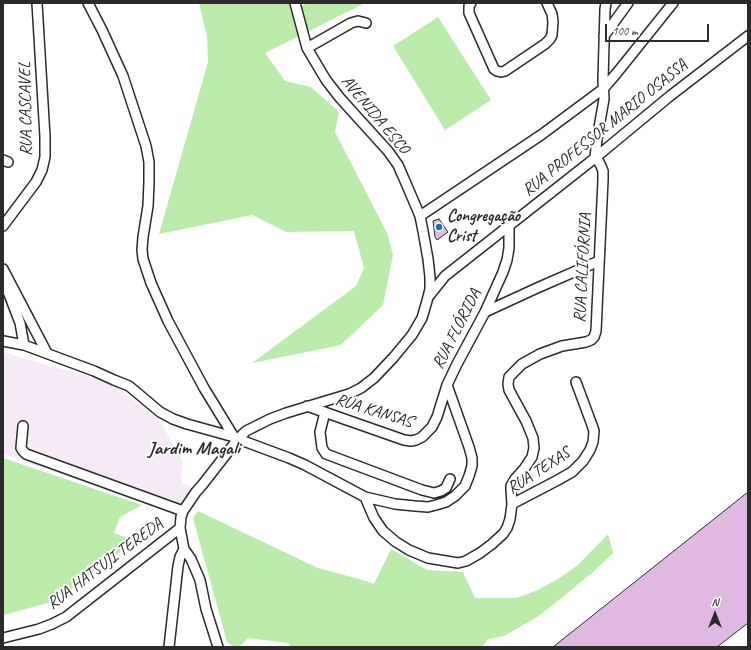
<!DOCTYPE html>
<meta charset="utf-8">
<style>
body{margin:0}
#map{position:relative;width:751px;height:650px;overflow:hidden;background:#fff;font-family:Caveat,sans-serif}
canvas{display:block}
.frame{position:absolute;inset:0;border:4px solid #2b2b2b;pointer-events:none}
.north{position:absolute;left:695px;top:594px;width:40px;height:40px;-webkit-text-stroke:3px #fff;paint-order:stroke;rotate:0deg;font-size:11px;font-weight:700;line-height:16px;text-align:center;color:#2b2b2b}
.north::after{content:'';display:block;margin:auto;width:14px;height:18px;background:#2b2b2b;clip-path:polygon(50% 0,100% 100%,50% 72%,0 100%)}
.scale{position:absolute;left:605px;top:24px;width:104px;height:18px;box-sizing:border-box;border:2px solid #2b2b2b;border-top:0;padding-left:5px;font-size:12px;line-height:14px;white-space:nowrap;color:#2b2b2b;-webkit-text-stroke:3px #fff;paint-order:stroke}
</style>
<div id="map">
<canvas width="751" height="650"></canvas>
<div class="frame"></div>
<div class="north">N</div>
<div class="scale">100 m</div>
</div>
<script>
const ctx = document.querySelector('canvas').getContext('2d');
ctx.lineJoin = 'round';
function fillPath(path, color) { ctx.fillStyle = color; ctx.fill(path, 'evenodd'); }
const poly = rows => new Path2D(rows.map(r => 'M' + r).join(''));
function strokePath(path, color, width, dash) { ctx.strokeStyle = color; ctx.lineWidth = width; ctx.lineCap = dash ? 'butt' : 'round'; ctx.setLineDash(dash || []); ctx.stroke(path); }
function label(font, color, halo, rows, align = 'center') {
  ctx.font = font + ' Caveat,sans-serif'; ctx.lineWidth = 4; ctx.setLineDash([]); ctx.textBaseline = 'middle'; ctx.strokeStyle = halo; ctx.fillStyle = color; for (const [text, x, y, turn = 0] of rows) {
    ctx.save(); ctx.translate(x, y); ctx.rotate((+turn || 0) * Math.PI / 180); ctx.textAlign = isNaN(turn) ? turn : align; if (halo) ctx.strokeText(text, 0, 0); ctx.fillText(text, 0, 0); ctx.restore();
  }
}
fillPath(poly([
 [3,352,113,384,160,421,183,462,181,482,193,488,176,514,3,454]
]), '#f5eaf6');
fillPath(poly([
 [199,3,284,3,300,7,307,3,365,3,265,53,285,81,311,87,339,112,335,132,387,233,393,255,383,305,341,345,252,363,356,286,364,268,354,231,286,232,252,215,159,234,208,62,207,36],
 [438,17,491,100,445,130,393,46],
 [3,458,142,505,120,517,114,533,135,541,55,601,3,615],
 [198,511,318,568,366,581,374,584,391,549,427,570,463,572,475,598,516,598,538,590,561,577,578,565,608,534,613,553,592,573,539,616,504,636,488,639,482,647,291,647,288,643,248,638,239,647,234,647,227,642,193,518]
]), '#bbecac');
const building = poly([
 [439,219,448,232,437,240,435,237,433,221,439,219],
 [748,492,748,623,717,647,553,647,748,492]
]);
fillPath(building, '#dfb9e2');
strokePath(building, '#2b2b2b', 1);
const minor = poly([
 [88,3,102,30,123,76,146,146,149,162,149,182,148,206,143,237,142,250,143,259,151,283,168,321,204,388,234,437],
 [471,3,469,6,469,13,494,69,497,71,501,72,505,71,545,44,550,39,552,35,553,22,552,14,547,3],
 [604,36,628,3],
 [307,48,351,23,358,21,366,23],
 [595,158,597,139,604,99,603,80,605,9,606,3],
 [3,160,8,162],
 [420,216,541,135,603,89,616,74,673,3],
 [3,226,36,182,42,170,45,157,45,137,37,3],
 [3,269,47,353],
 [4,284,7,289,20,323,24,345],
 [429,296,445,276,595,158,670,96,748,36],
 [485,312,537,288,599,261],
 [3,341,24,345,94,371,114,380,129,386,160,412,173,419,187,424,234,437,238,439,289,458,305,465,365,497,395,504,415,506,428,507,436,505,446,502,455,496,465,486,469,476,472,466,472,458,469,447,447,385,457,364,485,312,503,272,507,260,509,248,509,225],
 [307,406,404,440,411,441,416,440,422,437,432,427,437,417,447,385],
 [325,412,320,432,322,448,326,454,422,490,434,493,441,491,446,488,450,479],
 [23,426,21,448,23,451,26,454,183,511],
 [365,497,374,518,383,531,396,542,409,550,428,558,458,563,466,561,480,553,492,544,503,534,507,528,510,519,512,504,511,490,511,486,515,479,524,469,532,457,534,448,533,438,526,421,509,390,508,384,509,377,522,364,540,354,562,346,586,342,591,340,594,337,596,331,603,180,603,171,601,166,599,162,595,158],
 [512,504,556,481,572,472,583,461,590,450,593,442,594,431,592,425,576,382],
 [184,549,191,559,200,580,206,609,218,647],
 [3,638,39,629,52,624,66,617,180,528],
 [169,647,178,566,180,557,184,549,180,528,181,517,183,511,196,492,203,484,238,439,246,431,270,419,286,413,349,394,361,388,374,378,393,358,412,335,422,318,427,301,430,289,430,277,428,259,423,231,420,216,405,181,398,165,388,151,340,98,326,80,307,48,295,3]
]);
strokePath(minor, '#2b2b2b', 12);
strokePath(minor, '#fff', 9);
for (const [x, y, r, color] of [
 [439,227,4,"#1f6fb2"]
]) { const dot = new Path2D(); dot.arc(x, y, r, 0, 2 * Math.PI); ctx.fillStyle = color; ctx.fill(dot); strokePath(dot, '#fff', 1.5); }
label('17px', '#2b2b2b', '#fff', [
 ["RUA CASCAVEL",26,109,-91],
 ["AVENIDA ESCO",375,115,50],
 ["RUA PROFESSOR MARIO OSASSA",605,128,-39],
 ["RUA CALIFÓRNIA",583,268,-87],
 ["RUA FLÓRIDA",457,329,-63],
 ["RUA KANSAS",374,411,17],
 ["RUA TEXAS",539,471,-33],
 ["RUA HATSUJI TEREDA",105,564,-37]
]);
label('bold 17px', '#2b2b2b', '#fff', [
 ["Congregação",447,217],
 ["Crist",447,237]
], 'left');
label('bold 19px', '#2b2b2b', '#fff', [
 ["Jardim Magali",194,449]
]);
</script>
